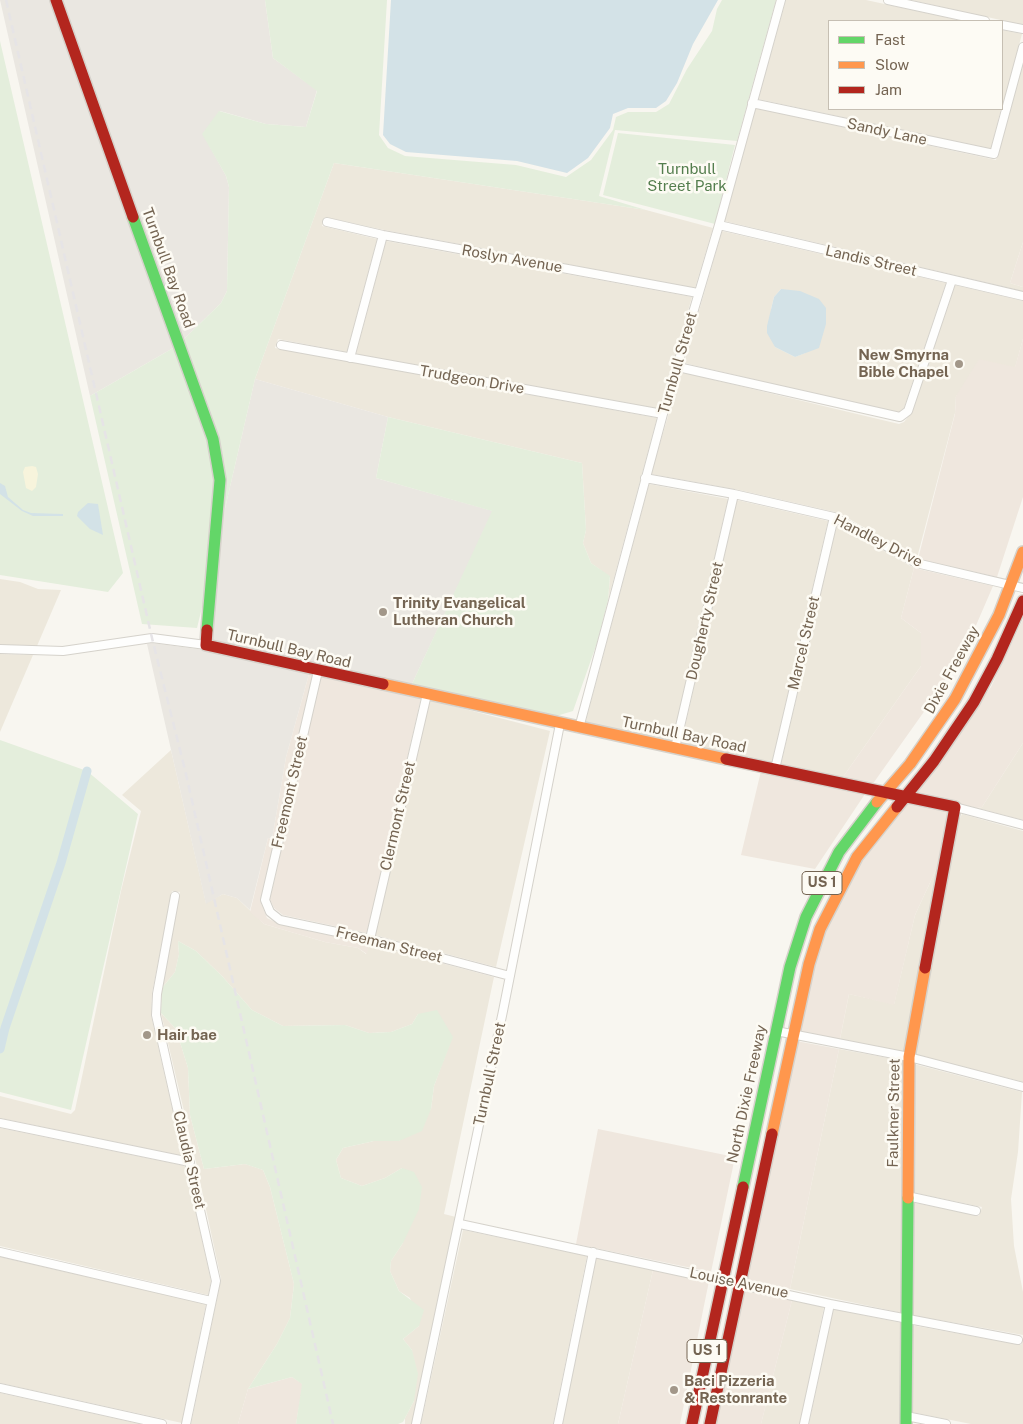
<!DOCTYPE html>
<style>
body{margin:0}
#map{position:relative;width:1023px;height:1424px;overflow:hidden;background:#f8f6f0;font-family:"Public Sans",sans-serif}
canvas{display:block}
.legend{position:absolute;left:828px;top:20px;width:175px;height:90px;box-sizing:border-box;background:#fdfbf4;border:1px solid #c6bfb3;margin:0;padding:6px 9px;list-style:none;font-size:15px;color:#746452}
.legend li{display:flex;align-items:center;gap:10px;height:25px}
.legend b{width:25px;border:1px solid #c6bfb3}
</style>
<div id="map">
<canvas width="1023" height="1424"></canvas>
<ul class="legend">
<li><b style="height:6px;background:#63d668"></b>Fast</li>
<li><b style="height:6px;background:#ff974d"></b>Slow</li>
<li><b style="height:6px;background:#b3261e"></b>Jam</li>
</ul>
</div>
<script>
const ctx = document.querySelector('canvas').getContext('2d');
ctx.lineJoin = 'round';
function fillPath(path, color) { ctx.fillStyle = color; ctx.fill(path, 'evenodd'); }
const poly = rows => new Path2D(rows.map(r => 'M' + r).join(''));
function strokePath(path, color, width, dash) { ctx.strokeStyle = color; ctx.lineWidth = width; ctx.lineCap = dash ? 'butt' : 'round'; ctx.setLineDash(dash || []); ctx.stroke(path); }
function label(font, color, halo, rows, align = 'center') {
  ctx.font = font + ' "Public Sans",sans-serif'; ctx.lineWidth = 5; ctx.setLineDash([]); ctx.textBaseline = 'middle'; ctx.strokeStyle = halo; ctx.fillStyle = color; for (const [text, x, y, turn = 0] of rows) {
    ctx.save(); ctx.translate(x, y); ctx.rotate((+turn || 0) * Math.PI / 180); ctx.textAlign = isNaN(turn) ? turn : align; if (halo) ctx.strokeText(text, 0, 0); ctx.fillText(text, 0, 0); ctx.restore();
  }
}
fillPath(poly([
 [786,0,866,0,963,21,829,21,829,109,1001,109,991,149,758,99],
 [911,0,1023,0,1023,25],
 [1002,30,1022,34,1002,108],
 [1023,64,1023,242,1010,283,1023,287,1023,291,724,221,755,108,996,160],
 [334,163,646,210,713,228,695,288,384,230,325,217,322,226,377,239,347,352,278,339,275,348,657,418,608,600,610,577,591,563,583,543,586,530,582,463,388,417,255,379],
 [722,231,946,283,904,408,899,412,893,412,684,363],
 [781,289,805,353,795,357,775,347,771,309,774,297],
 [386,241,692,297,660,409,356,354],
 [955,285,1023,301,1023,339,1015,368,956,396,955,413,917,558,839,513,739,490,651,474,681,372,899,424,904,422,912,412],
 [649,484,728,499,672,742,585,724],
 [737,500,828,521,772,762,764,760,763,762,681,744],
 [837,524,914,568,901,618,921,633,921,666,843,777,781,764],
 [0,579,20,582,38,589,61,590,37,646,0,645],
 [0,654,33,655,0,732],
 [430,700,550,731,496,967,375,935],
 [1023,743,1023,820,977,808,982,807],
 [171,750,206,903,223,894,237,898,264,924,325,942,358,948,366,954,369,944,494,977,444,1214,456,1217,412,1424,405,1424,405,1418,414,1401,412,1350,403,1339,419,1326,410,1298,399,1291,390,1271,391,1261,403,1243,402,1168,385,1178,362,1186,341,1178,336,1160,343,1148,374,1141,399,1141,431,1109,434,1086,452,1037,418,1014,412,1024,391,1032,369,1033,345,1025,283,1026,252,1010,222,976,196,951,178,941,179,954,175,972,162,988,180,892,172,891,152,993,151,1015,183,1156,0,1118,0,1096,71,1114,75,1110,121,891,141,811,122,795],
 [962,814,1023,831,1023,1082,914,1054,956,827],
 [941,859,906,1052,840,1039,849,994,894,1004,915,915],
 [161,1013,176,1029,188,1068,190,1115,204,1169,245,1164,263,1170,270,1187,294,1284,290,1318,277,1344,248,1389,238,1424,191,1424,221,1279,195,1158],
 [839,1049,905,1061,901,1200,902,1313,790,1289],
 [914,1064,1022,1092,1018,1152,1011,1199,1014,1246,1023,1292,1023,1335,911,1315,911,1202,979,1216,982,1207,911,1192],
 [0,1128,186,1166,211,1281,208,1295,0,1246],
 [463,1230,587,1256,553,1424,421,1424],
 [0,1257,206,1304,182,1423,0,1383],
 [596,1258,653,1270,618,1424,562,1424],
 [792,1300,824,1307,800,1424,761,1424],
 [833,1309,902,1323,901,1424,809,1424],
 [911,1325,1021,1345,1023,1340,1023,1424,971,1424,911,1412],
 [0,1393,140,1424,0,1424]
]), '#ede8dc');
fillPath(poly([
 [1023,242,1023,287,1010,283],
 [1023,339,1023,497,997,577,918,559,955,414,956,396,979,359,1015,367],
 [914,568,993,586,971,637,933,699,872,785,780,766,781,764,843,777,921,666,921,633,901,618],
 [1023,619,1023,743,982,807,977,808,914,793,991,687],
 [309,674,313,675,261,903,267,918,279,924,369,944,367,954,358,948,325,942,264,924,250,912,268,838,272,839,286,757],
 [321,677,421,698,367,933,283,915,274,908,270,899],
 [761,771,865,794,815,869,741,855],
 [907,802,950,811,941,859,915,915,894,1005,849,994,840,1039,798,1031,813,965,824,930,852,874],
 [796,1041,839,1049,790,1289,744,1279],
 [598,1129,735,1157,711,1272,576,1244],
 [653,1270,709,1281,680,1424,618,1424],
 [742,1288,792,1300,761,1424,714,1424],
 [292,1377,303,1384,296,1424,238,1424,248,1389]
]), '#efe7de');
fillPath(poly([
 [0,0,51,0,175,347,90,396],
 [61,0,265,0,273,58,317,90,306,127,266,124,220,111,203,134,226,176,229,187,227,291,221,303,183,340],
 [255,379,388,417,376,478,493,511,411,686,211,641,220,530],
 [152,643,205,650,309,674,286,757,272,839,268,838,250,910,237,898,223,894,206,904,147,644]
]), '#eae7e1');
fillPath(poly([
 [265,0,387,0,379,135,388,148,405,156,516,165,566,177,591,160,613,130,616,117,628,112,656,112,669,104,687,69,712,31,717,9,722,0,776,0,737,141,615,130,599,196,646,210,334,163,255,379,220,530,224,479,183,340,221,303,227,291,229,187,226,176,202,134,219,111,266,124,306,127,317,91,273,58],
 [0,41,123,573,108,592,0,575],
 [618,133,735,145,715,224,603,195],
 [175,347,208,441,215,481,206,591,197,628,142,624,90,396],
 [388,417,582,463,586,530,583,543,591,563,610,576,608,600,597,643,573,711,553,717,411,686,492,511,376,478],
 [0,740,87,771,138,814,71,1110,0,1092],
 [178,941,196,951,222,976,252,1010,283,1026,345,1025,369,1033,391,1032,412,1024,418,1014,437,1010,453,1037,434,1086,431,1109,422,1131,399,1141,374,1141,343,1148,336,1160,341,1178,362,1186,385,1178,402,1168,414,1172,422,1187,419,1209,403,1243,391,1261,390,1271,399,1291,424,1310,419,1326,403,1339,412,1350,418,1374,414,1401,403,1422,398,1424,296,1424,302,1384,292,1377,248,1389,277,1344,290,1318,294,1284,270,1187,263,1170,245,1164,204,1169,190,1115,188,1068,176,1029,161,1013,162,988,175,972,179,954]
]), '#e4eedc');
fillPath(poly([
 [32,466,36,467,38,474,36,487,32,491,26,488,23,472,25,467]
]), '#f7f4dc');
fillPath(poly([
 [391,0,718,0,693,44,677,83,666,101,656,108,628,108,613,114,610,128,588,158,567,173,517,161,406,152,390,144,383,135],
 [781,289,800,291,819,299,826,308,826,324,819,348,795,357,775,347,767,333,767,326,774,297],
 [0,483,5,486,8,497,23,510,31,513,63,514,63,516,33,516,22,511,0,494],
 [88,503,98,504,103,535,90,529,77,516,78,512]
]), '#d3e2e7');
strokePath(poly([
 [0,1049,5,1028,61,863,87,771]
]), '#d3e2e7', 9);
const street = poly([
 [888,0,985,21],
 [1002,25,1023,29],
 [752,103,994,154,1023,47],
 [327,222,383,235,698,293],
 [719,225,1023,296],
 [281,345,663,414],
 [350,358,383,235],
 [678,367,900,417,908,411,952,280],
 [645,478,734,494,834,517,916,563,1023,588],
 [0,649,63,651,152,638,206,645],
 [318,671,265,900,270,912,280,920,370,939,510,976],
 [579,728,663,414,719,225,781,0],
 [675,748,734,494],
 [775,769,834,517],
 [955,807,1023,825],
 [175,896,157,994,156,1015,216,1281,186,1424],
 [370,939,427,694],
 [776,1031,909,1057,1023,1087],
 [0,1123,190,1162],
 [907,1196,976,1211],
 [460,1224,830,1304,1018,1340],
 [0,1252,211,1301],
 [0,1388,162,1424],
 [906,1416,946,1424],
 [416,1424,503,1011,560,724],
 [558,1424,593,1252],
 [804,1424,830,1304]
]);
const fast = poly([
 [133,217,213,439,220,480,207,630],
 [743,1187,790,967,806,917,839,852,877,802],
 [906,1424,908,1198]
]);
const slow = poly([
 [383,684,726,759],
 [877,802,910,764,955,699,999,615,1023,552],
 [772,1134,809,964,820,929,857,857,897,807],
 [908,1198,909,1057,925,968]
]);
const jam = poly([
 [56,0,133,217],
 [207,630,206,645,383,684],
 [726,759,955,807,925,968],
 [897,807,934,761,974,702,997,659,1023,601],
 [692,1424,743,1187],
 [710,1424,772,1134]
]);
strokePath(street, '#d5d2cb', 10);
strokePath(fast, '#d6d2cb', 14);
strokePath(slow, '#d6d2cb', 14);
strokePath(jam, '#d6d2cb', 14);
strokePath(street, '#fefefd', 8);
strokePath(fast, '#63d668', 11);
strokePath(slow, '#ff974d', 11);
strokePath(jam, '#b3261e', 11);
strokePath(poly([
 [6,0,152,638,185,770,333,1424]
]), '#e6e4e6', 2.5, [8, 5]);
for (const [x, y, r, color] of [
 [959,364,5,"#a29789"],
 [383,612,5,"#a29789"],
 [147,1035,5,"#a29789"],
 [674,1390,5,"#a29789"]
]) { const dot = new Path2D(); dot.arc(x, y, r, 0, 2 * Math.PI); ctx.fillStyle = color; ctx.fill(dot); strokePath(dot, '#fdfbf4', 2); }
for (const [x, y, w] of [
 [822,883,40],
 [707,1351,40]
]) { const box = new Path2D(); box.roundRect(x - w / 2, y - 11.5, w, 23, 4); ctx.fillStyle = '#fdfbf4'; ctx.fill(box); strokePath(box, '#746452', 1); }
label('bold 14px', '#746452', null, [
 ["US 1",822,883],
 ["US 1",707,1351]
]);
label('15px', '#746452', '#fdfbf4', [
 ["Sandy Lane",887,132,12],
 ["Roslyn Avenue",512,259,10],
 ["Landis Street",871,261,13],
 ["Turnbull Bay Road",168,268,70],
 ["Turnbull Street",678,363,-74],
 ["Trudgeon Drive",472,380,10],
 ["Handley Drive",878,541,27],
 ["Dougherty Street",705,621,-77],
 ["Marcel Street",804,643,-77],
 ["Turnbull Bay Road",289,649,13],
 ["Dixie Freeway",952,670,-61],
 ["Turnbull Bay Road",684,735,12],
 ["Freemont Street",290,792,-77],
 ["Clermont Street",398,816,-77],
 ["Freeman Street",389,945,14],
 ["Turnbull Street",490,1074,-78],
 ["North Dixie Freeway",747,1094,-78],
 ["Faulkner Street",894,1113,-89],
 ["Claudia Street",189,1160,77],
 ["Louise Avenue",739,1283,12]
]);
label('15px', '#547e4e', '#fdfbf4', [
 ["Turnbull",687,169],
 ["Street Park",687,186]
]);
label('bold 15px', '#746452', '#fdfbf4', [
 ["New Smyrna",949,355,"right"],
 ["Bible Chapel",949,372,"right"],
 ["Trinity Evangelical",393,603],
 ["Lutheran Church",393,620],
 ["Hair bae",157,1035],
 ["Baci Pizzeria",684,1381],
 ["& Restonrante",684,1398]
], 'left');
</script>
